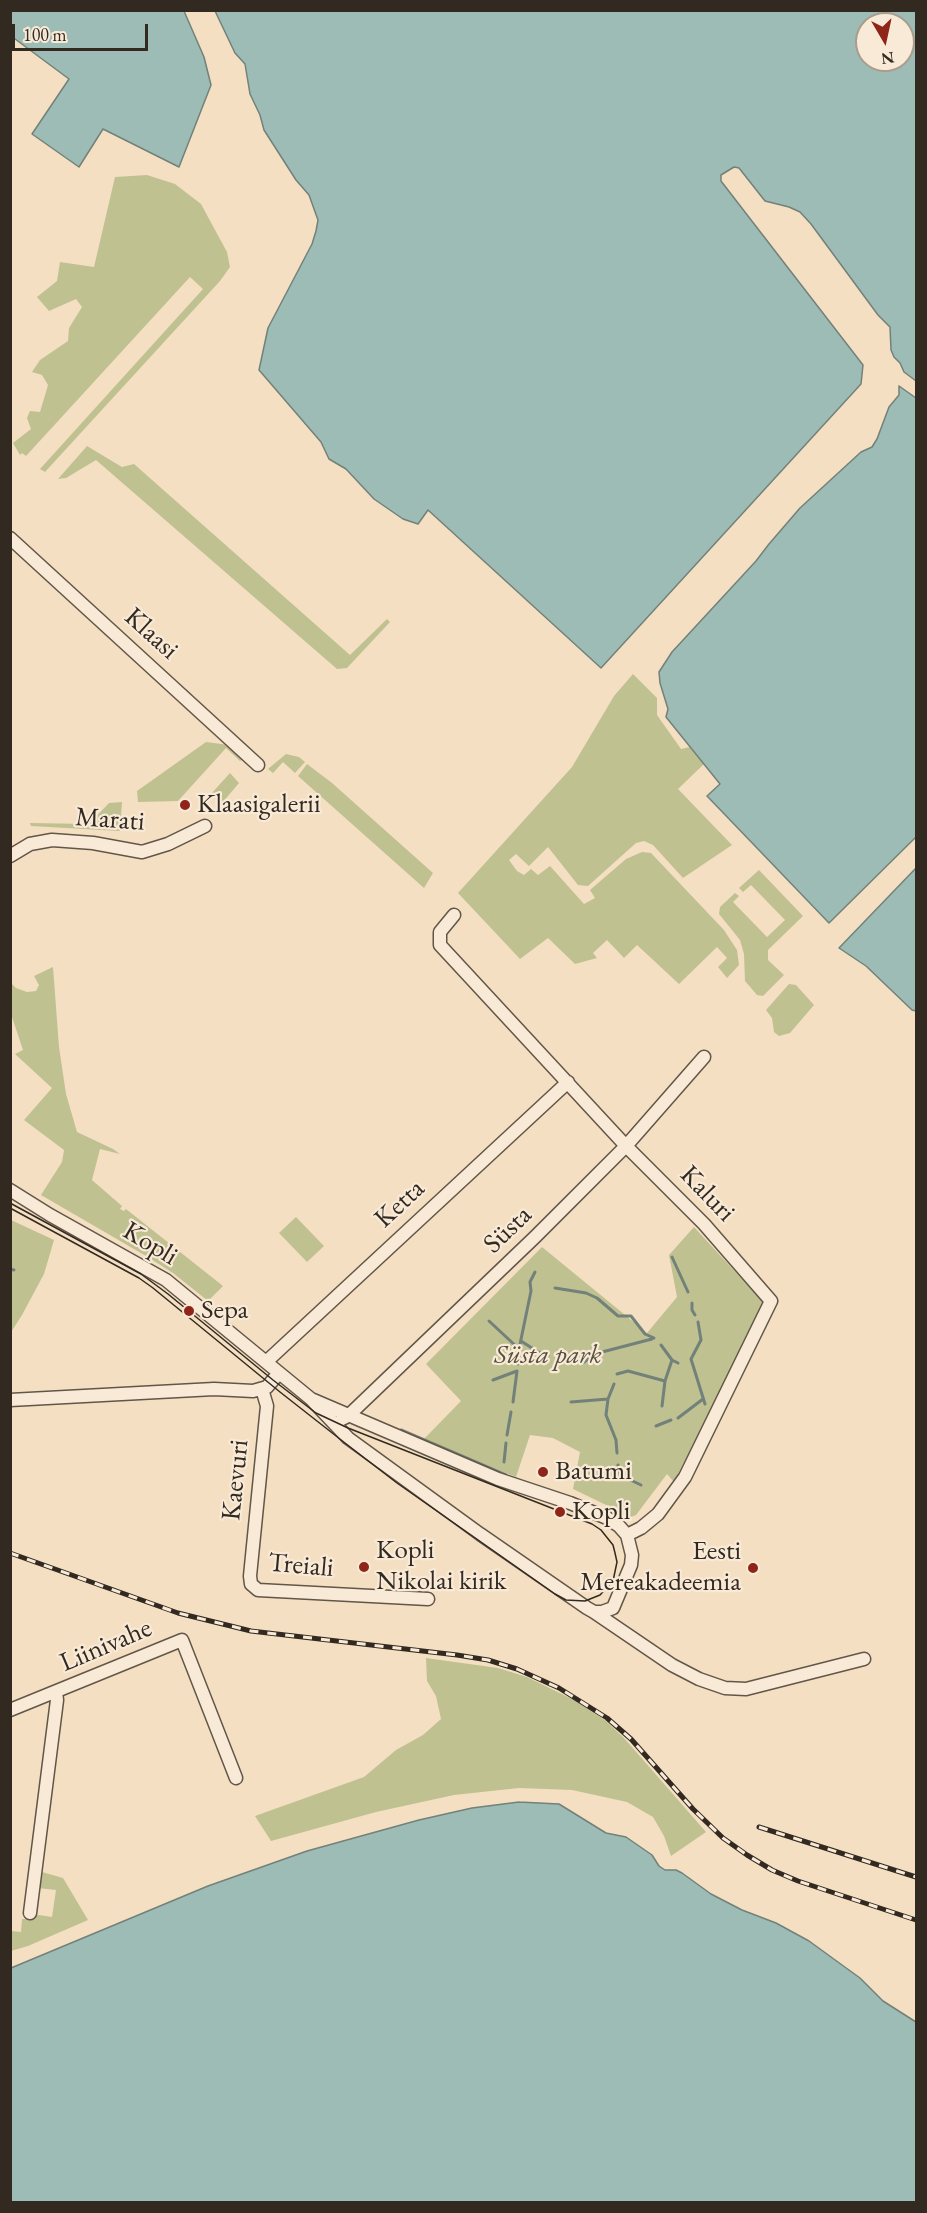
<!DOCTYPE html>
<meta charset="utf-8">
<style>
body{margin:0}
#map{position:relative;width:927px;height:2213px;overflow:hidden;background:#f4dfc2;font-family:"EB Garamond",serif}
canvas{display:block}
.frame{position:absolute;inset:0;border:12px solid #322920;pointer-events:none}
.north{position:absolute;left:855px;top:12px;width:60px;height:60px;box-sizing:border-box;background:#f8ead7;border:2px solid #a99d8e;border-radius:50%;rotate:171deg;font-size:16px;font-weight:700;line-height:24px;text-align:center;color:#322920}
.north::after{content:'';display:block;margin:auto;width:21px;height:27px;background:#8f2418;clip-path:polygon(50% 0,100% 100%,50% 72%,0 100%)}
.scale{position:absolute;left:12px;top:24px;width:136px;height:27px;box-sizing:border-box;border:3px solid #322920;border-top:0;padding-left:8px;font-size:18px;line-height:21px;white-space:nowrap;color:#322920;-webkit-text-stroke:4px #f8ead7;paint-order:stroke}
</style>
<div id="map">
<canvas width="927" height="2213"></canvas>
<div class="frame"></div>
<div class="north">N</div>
<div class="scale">100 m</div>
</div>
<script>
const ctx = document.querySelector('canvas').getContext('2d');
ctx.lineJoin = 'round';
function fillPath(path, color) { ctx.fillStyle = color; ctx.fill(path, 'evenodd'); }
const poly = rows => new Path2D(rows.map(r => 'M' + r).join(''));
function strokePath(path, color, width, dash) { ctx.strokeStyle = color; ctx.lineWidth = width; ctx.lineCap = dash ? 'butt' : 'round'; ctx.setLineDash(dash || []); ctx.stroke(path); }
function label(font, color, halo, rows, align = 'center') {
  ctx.font = font + ' "EB Garamond",serif'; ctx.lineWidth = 4.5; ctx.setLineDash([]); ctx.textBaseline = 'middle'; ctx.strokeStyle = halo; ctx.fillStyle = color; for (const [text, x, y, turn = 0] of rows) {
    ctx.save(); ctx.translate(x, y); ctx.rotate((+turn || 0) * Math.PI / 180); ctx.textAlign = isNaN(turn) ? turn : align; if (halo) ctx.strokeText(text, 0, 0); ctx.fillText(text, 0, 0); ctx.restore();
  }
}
fillPath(poly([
 [147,175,175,184,201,204,227,252,230,267,220,281,45,472,40,469,203,289,190,277,26,456,22,453,20,455,13,443,31,429,27,418,30,411,40,412,48,385,42,375,32,372,40,360,68,341,69,328,82,307,76,299,49,311,37,297,57,281,60,262,94,267,115,177],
 [87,446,122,467,134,464,350,655,387,619,390,622,347,668,337,669,96,460,66,478,58,479],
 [633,674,657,698,657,715,681,749,690,747,704,764,678,789,732,845,683,878,653,845,644,841,636,843,588,886,578,885,548,847,529,866,516,854,509,860,517,871,524,875,531,869,538,875,550,866,584,904,595,898,590,890,626,859,642,852,651,853,724,930,737,950,739,965,727,978,718,967,727,958,717,947,679,984,637,945,624,958,607,940,593,953,597,958,575,964,548,938,520,959,458,893,572,767,614,696],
 [206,742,229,745,244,758,240,761,226,748,178,801,138,802,137,791],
 [286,754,299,757,305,762,295,773,283,762,273,773,268,769],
 [307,764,332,783,433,873,424,888,298,776],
 [230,773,239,783,222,803,211,794],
 [122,802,120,831,31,826,30,823,89,824,109,803],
 [759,870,803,916,768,950,768,960,784,975,763,996,757,995,745,981,744,954,740,940,719,914,720,907,735,893,739,896,733,902,767,937,785,920,751,885,743,892,739,888],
 [53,967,59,1047,66,1094,77,1132,113,1149,120,1154,100,1149,92,1180,122,1206,120,1209,124,1211,126,1209,223,1286,208,1301,173,1273,146,1256,41,1195,62,1162,64,1150,24,1120,52,1088,15,1054,23,1050,11,1014,11,983,16,988,27,992,36,991,39,985,34,976],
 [789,984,796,985,814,1005,790,1033,779,1036,774,1032,772,1018,766,1010],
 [296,1217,324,1246,307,1262,279,1233],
 [11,1220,54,1240,44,1274,22,1315,11,1332],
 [694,1227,764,1303,674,1482,667,1474,636,1515,631,1517,573,1489,580,1452,553,1438,530,1435,516,1477,423,1440,461,1401,426,1364,542,1247,647,1333,677,1297,669,1255],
 [426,1658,498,1668,527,1677,576,1701,606,1721,624,1738,706,1832,671,1856,664,1836,653,1817,627,1802,572,1790,519,1788,454,1795,376,1812,271,1841,255,1816,364,1777,396,1750,423,1735,441,1719,436,1696,427,1681],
 [42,1872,63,1878,88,1920,28,1946,11,1951,11,1931,21,1932,22,1919,25,1919,26,1913,52,1917,56,1890,38,1888,39,1874,41,1874]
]), '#bfc191');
const water = poly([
 [11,10,184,11,204,57,211,85,179,167,103,129,79,167,32,134,69,79,11,36,11,10],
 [215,11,916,11,916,381,904,372,900,363,894,357,891,350,890,327,878,315,811,224,800,212,789,207,765,201,739,168,734,167,721,175,721,181,863,365,861,384,601,668,428,510,418,524,403,519,374,499,346,469,329,459,321,442,259,370,268,328,312,244,316,231,318,220,309,195,296,180,264,130,260,115,250,94,245,64,235,53,215,11],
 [867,24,903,24,903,60,867,60,867,24],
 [899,386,916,398,916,837,829,923,707,796,720,784,666,717,668,709,660,683,659,672,672,652,756,561,769,544,800,508,861,452,872,447,877,439,889,407,899,395,899,386],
 [916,868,916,1011,912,1010,866,966,839,948,916,868],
 [519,1802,559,1804,606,1833,626,1837,652,1855,659,1866,665,1870,676,1870,682,1873,711,1894,742,1910,776,1923,809,1941,860,1978,883,2001,916,2022,916,2202,11,2202,11,1968,208,1886,307,1851,419,1820,472,1808,519,1802]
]);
fillPath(water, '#9cbcb5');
strokePath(water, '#728179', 1.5);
strokePath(poly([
 [672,1257,688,1292],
 [10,1269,14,1270],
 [555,1288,586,1293,597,1298,618,1316,631,1316,645,1334,654,1338],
 [692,1303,692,1310,695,1315],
 [489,1321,518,1348],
 [698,1322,701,1340,691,1359,705,1404],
 [521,1341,538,1352,548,1356],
 [661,1345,672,1360,678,1363],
 [602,1352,652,1339],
 [584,1362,594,1355],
 [518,1364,519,1349,531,1291,530,1282,535,1272],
 [617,1374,628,1371,665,1381],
 [493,1380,517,1371,513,1402],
 [614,1384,608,1399,606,1415,616,1440,617,1453],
 [571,1402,608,1399],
 [662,1406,665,1381,672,1360],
 [678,1418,703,1399],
 [656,1426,671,1420],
 [401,1430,506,1475],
 [507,1435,511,1412],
 [504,1462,506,1443],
 [618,1465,620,1475,641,1485]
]), '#728179', 3);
const minor = poly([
 [10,538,258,765],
 [10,856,30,844,52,840,93,843,142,852,168,844,205,826],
 [454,915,440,932,440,945,626,1146,704,1224,771,1301,685,1477,658,1514,641,1528,627,1535],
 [10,1190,50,1215,166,1280,311,1399,348,1438,480,1534,587,1608,594,1612,602,1612,613,1608,631,1565,632,1555,627,1535,619,1526,607,1518,570,1503,498,1479,311,1399],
 [266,1362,568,1082],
 [262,1389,267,1406,250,1576,251,1584,258,1590,428,1599],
 [10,1400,214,1389,253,1391,267,1387,279,1373],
 [342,1419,348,1416,535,1237,626,1146,704,1057],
 [594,1612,672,1665,699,1679,725,1688,746,1689,864,1659],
 [10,1710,182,1640,236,1778],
 [30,1913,57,1700,56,1692]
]);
strokePath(minor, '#625648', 15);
strokePath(minor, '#f8ead7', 12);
strokePath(poly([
 [10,1203,141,1274,168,1294,273,1380,316,1413,348,1428,592,1524,601,1530,613,1545,615,1553,617,1562,613,1581,600,1595,585,1601,566,1600,555,1594,397,1483,345,1443,280,1392,153,1288,139,1278,10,1208]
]), '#322920', 1.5);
const rail = poly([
 [10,1553,178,1613,251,1631,457,1655,488,1660,517,1669,559,1688,607,1718,631,1739,693,1809,723,1838,747,1855,772,1870,798,1881,916,1920],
 [759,1827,916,1877]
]);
strokePath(rail, '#322920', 5);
strokePath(rail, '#f8ead7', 3, [9]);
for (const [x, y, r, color] of [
 [185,805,6,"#8f2418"],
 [189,1311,6,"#8f2418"],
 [543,1472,6,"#8f2418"],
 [560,1512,6,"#8f2418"],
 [364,1567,6,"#8f2418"],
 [753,1568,6,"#8f2418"]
]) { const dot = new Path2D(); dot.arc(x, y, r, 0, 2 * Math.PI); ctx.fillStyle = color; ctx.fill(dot); strokePath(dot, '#f8ead7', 2); }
label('27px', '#322920', '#f8ead7', [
 ["Klaasi",151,634,42],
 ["Marati",110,820,4],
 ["Kaluri",707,1194,46],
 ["Ketta",400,1204,-43],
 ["Süsta",508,1230,-44],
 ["Kopli",150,1244,31],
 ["Kaevuri",236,1480,-84],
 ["Treiali",301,1566,5],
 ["Liinivahe",106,1646,-23]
]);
label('27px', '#322920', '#f8ead7', [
 ["Klaasigalerii",197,805],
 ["Sepa",201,1311],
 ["Batumi",555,1472],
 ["Kopli",572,1512],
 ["Kopli",376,1551],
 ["Nikolai kirik",376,1582],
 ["Eesti",741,1552,"right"],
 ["Mereakadeemia",741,1583,"right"]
], 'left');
label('italic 27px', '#554f3c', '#f8ead7', [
 ["Süsta park",548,1356]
]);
</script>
